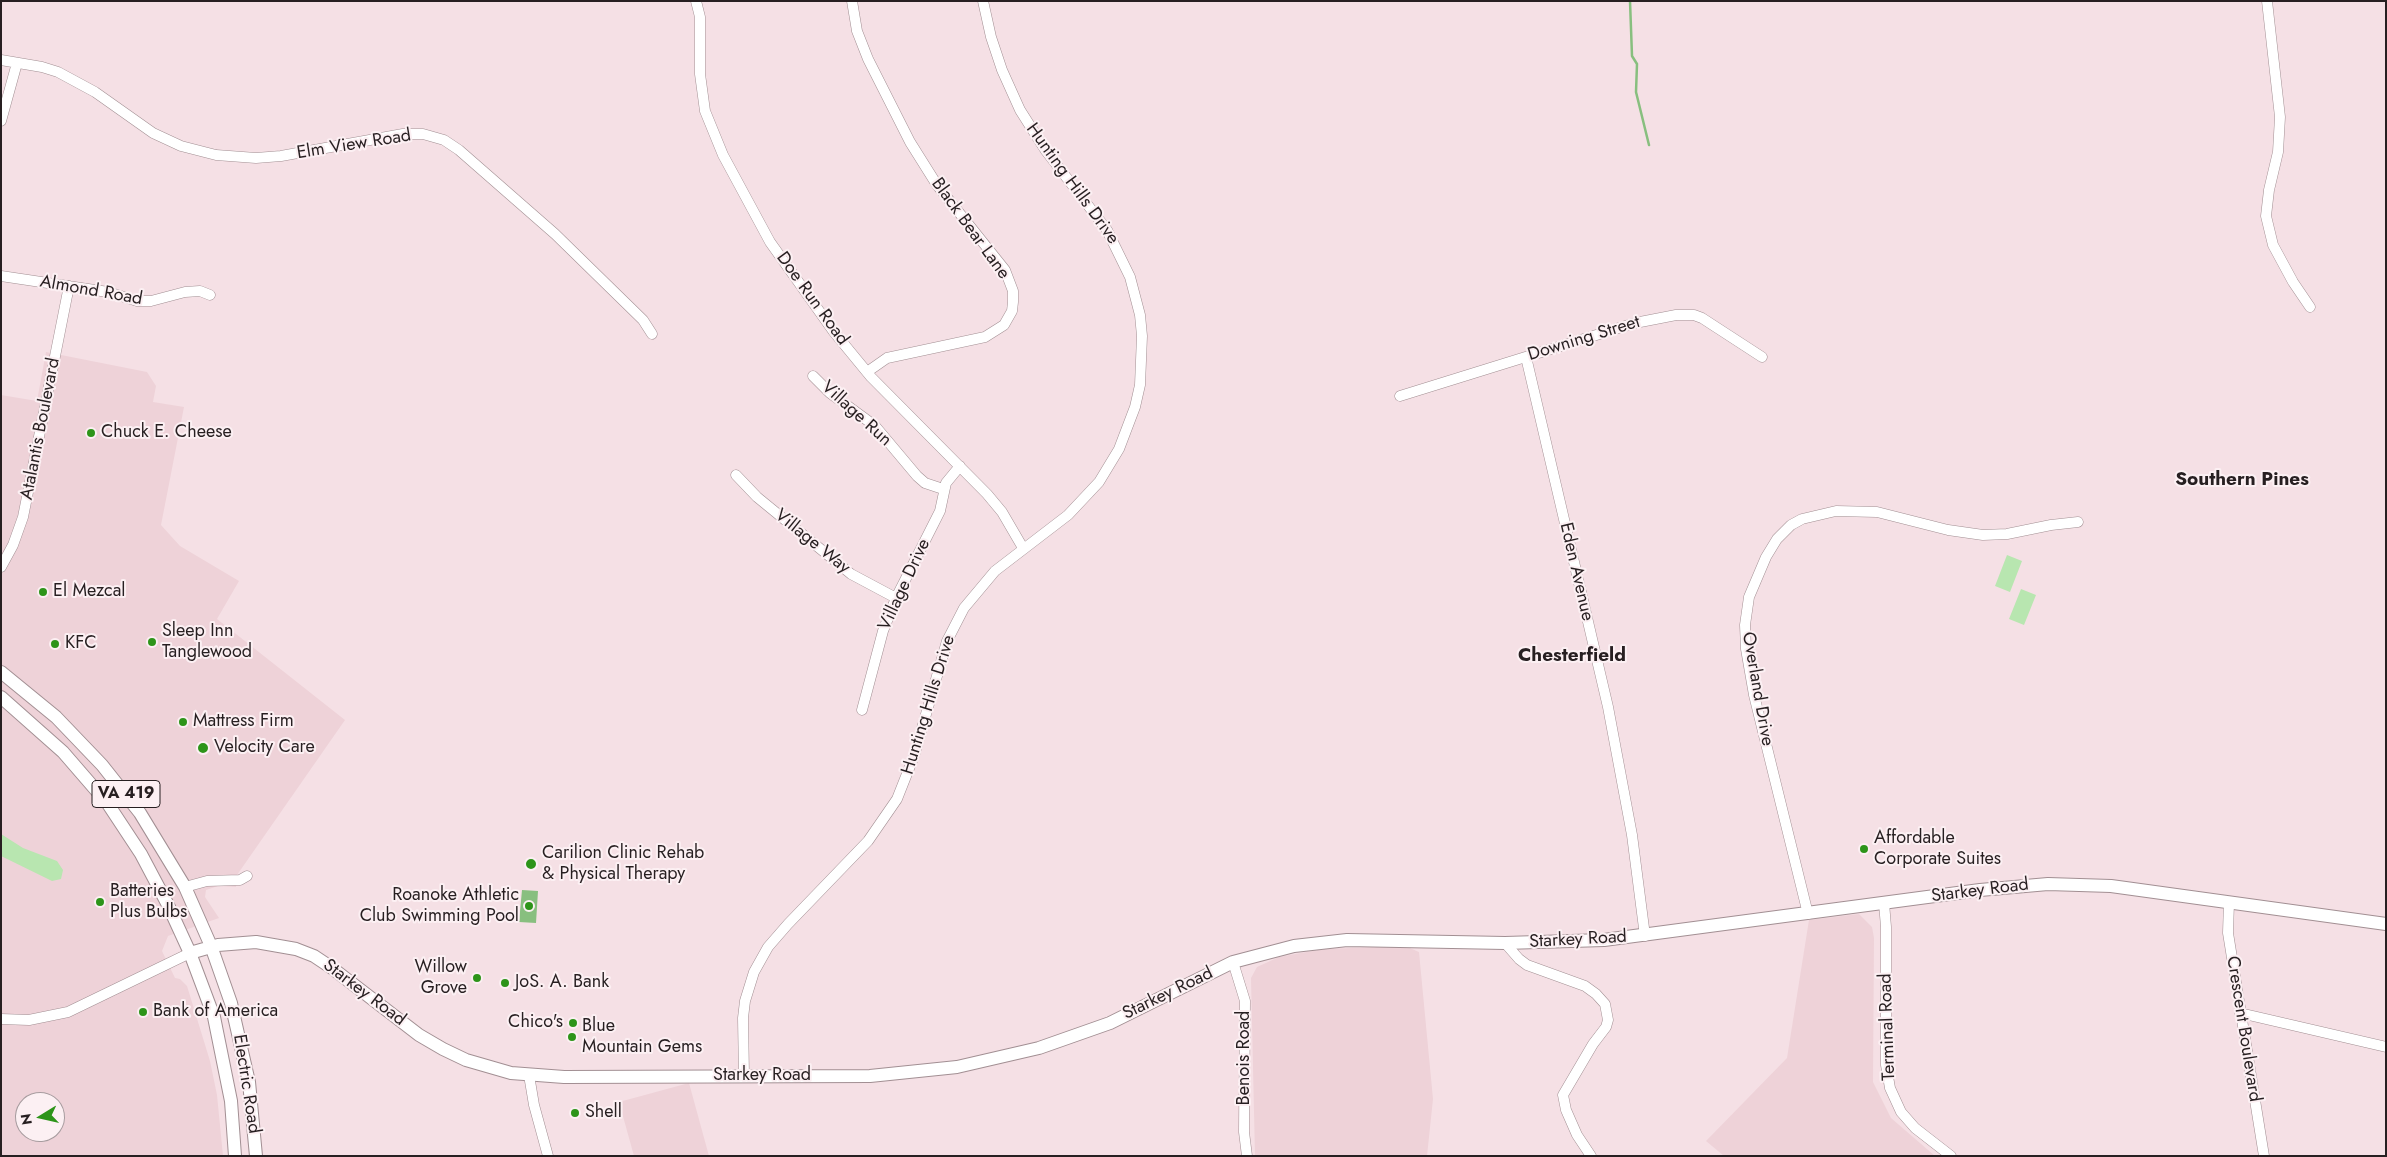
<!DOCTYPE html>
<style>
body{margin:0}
#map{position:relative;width:2387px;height:1157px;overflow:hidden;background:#f5e0e5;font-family:Jost,sans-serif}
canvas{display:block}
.frame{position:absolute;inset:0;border:2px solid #271f21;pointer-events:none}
.north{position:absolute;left:15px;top:1092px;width:50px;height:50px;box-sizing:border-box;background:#fcf0f3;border:1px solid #a79c9f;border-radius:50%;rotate:261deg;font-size:14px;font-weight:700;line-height:20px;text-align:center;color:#271f21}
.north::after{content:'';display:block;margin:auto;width:18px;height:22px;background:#2d9419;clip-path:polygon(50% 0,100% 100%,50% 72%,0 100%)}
</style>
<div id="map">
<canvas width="2387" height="1157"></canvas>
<div class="frame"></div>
<div class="north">N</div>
</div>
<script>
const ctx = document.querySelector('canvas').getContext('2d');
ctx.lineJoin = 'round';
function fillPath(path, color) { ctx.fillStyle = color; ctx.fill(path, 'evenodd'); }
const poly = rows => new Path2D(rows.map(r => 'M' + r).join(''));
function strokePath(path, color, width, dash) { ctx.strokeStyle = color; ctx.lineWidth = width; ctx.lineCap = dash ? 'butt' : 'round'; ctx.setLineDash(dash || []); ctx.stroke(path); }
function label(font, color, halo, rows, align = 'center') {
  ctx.font = font + ' Jost,sans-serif'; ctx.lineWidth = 4; ctx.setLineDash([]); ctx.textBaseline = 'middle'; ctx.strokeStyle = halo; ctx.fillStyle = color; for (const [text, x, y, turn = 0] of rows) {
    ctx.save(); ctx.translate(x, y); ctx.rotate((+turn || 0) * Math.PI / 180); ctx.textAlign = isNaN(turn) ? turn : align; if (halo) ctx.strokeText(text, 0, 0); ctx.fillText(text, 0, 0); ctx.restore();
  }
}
fillPath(poly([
 [46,352,147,372,156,386,153,402,184,407,161,525,180,546,239,581,217,619,345,720,237,875,236,887,218,886,206,890,205,897,219,918,168,936,162,951,175,978,180,979,187,986,210,1061,217,1095,223,1156,1,1156,1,395,37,401],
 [25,1102,55,1102,55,1132,25,1132],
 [1859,914,1872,927,1874,938,1873,1082,1891,1118,1935,1156,1724,1156,1706,1141,1787,1058,1809,920],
 [1405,946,1419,952,1433,1099,1427,1156,1255,1156,1251,978,1257,967,1279,957,1323,949],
 [689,1083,709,1156,634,1156,619,1102]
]), '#eed2d8');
fillPath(poly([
 [2007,555,2022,561,2010,592,1995,586],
 [2021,589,2036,595,2024,625,2009,619],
 [1,834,23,848,57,861,63,870,61,879,52,881,1,856]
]), '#b8e6b0');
fillPath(poly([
 [522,890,538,891,536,923,519,922]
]), '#88bf7f');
strokePath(poly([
 [1630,1,1632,56,1637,64,1636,92,1649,145]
]), '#88bf7f', 2.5);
const minor = poly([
 [696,1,700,17,700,74,705,111,723,155,770,242,834,332,871,377,987,494,1002,512,1023,548],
 [852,1,857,31,868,59,910,142,937,185,1005,270,1013,291,1013,302,1012,311,1004,325,985,337,887,358,867,372],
 [2267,1,2280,117,2278,152,2269,190,2266,216,2273,245,2293,282,2310,307],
 [1,60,42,67,58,72,95,92,153,133,181,146,216,155,256,158,281,156,403,134,423,134,444,140,459,150,555,234,643,320,652,334],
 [1,121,17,63],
 [1,276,108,292,137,301,151,301,185,292,200,291,210,295],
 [1526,357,1608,707,1632,835,1645,936],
 [813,376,830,393,875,426,917,476,925,483,943,489],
 [1400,396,1635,323,1676,315,1694,315,1702,318,1762,357],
 [736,475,757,497,851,574,896,598],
 [1,567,13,545,23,517,69,286],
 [862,710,883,631,896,598,940,511,946,483,960,466],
 [185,887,207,881,240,880,247,876],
 [2229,902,2228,933,2264,1156],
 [1884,903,1886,927,1886,1065,1890,1088,1901,1112,1915,1128,1951,1156],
 [1808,914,1754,695,1746,649,1745,625,1749,597,1766,557,1777,539,1791,525,1802,519,1836,511,1877,512,1948,530,1983,535,2007,534,2051,525,2078,522],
 [1505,943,1519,959,1527,965,1585,986,1596,994,1605,1004,1608,1020,1606,1027,1593,1044,1563,1095,1566,1110,1577,1135,1591,1156],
 [1233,962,1245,1001,1244,1132,1247,1156],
 [2240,1013,2386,1047],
 [1,1019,29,1020,68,1012,190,953],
 [529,1075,534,1105,548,1156],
 [744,1076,743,1018,745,1001,754,972,768,947,788,924,868,841,897,799,914,756,947,641,964,608,995,571,1068,515,1099,482,1119,449,1135,407,1140,385,1142,336,1140,315,1130,277,1107,230,1046,151,1020,110,1002,70,991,37,983,1]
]);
const major = poly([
 [1,672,56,717,102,765,140,813,185,887,211,946,231,1003,249,1082,256,1156],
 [1,697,63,752,108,804,141,854,168,905,190,953,214,1017,231,1101,235,1156],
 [190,953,218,945,256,942,296,949,314,956,332,968,419,1035,443,1049,466,1060,511,1073,564,1077,870,1076,957,1067,1039,1048,1110,1023,1233,962,1294,946,1347,940,1505,943,1604,940,1980,890,2048,884,2111,886,2386,924]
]);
strokePath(minor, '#a28f93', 11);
strokePath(major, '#a28f93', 14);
strokePath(minor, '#fff', 10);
strokePath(major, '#fff', 12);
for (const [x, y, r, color] of [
 [91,433,5,"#2d9419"],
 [43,592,5,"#2d9419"],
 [152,642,5,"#2d9419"],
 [55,644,5,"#2d9419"],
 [183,722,5,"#2d9419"],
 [203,748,6,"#2d9419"],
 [1864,849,5,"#2d9419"],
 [531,864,6,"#2d9419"],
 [100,902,5,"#2d9419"],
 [529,906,5,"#2d9419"],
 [477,978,5,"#2d9419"],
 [505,983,5,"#2d9419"],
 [143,1012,5,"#2d9419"],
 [573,1023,5,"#2d9419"],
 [572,1037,5,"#2d9419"],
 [575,1113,5,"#2d9419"]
]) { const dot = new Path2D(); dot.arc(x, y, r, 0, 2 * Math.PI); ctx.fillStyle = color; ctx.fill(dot); strokePath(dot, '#fcf0f3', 2); }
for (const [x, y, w] of [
 [126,794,68]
]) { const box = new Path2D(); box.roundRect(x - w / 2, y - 13.5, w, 27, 4); ctx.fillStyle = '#fcf0f3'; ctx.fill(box); strokePath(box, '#271f21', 1); }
label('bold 16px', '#271f21', null, [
 ["VA 419",126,794]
]);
label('18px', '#271f21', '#fcf0f3', [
 ["Elm View Road",354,145,-9],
 ["Hunting Hills Drive",1072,184,54],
 ["Black Bear Lane",970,229,54],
 ["Almond Road",91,291,10],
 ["Doe Run Road",812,299,54],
 ["Downing Street",1584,339,-17],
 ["Village Run",856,414,42],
 ["Atalantis Boulevard",41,429,-79],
 ["Village Way",812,542,39],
 ["Eden Avenue",1576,572,77],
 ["Village Drive",905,585,-65],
 ["Overland Drive",1757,689,80],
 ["Hunting Hills Drive",929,705,-73],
 ["Starkey Road",1980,891,-7],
 ["Starkey Road",1578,940,-3],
 ["Starkey Road",364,993,37],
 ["Starkey Road",1168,994,-26],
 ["Terminal Road",1888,1027,-92],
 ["Crescent Boulevard",2243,1029,81],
 ["Benois Road",1245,1058,-90],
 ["Starkey Road",762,1076],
 ["Electric Road",246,1084,81]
]);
label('18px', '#271f21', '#fcf0f3', [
 ["Chuck E. Cheese",101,433],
 ["El Mezcal",53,592],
 ["Sleep Inn",162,632],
 ["Tanglewood",162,653],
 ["KFC",65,644],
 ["Mattress Firm",193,722],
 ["Velocity Care",214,748],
 ["Affordable",1874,839],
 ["Corporate Suites",1874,860],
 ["Carilion Clinic Rehab",542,854],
 ["& Physical Therapy",542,875],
 ["Batteries",110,892],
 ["Plus Bulbs",110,913],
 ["Roanoke Athletic",519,896,"right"],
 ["Club Swimming Pool",519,917,"right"],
 ["Willow",467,968,"right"],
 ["Grove",467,989,"right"],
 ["JoS. A. Bank",515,983],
 ["Bank of America",153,1012],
 ["Chico's",563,1023,"right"],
 ["Blue",582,1027],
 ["Mountain Gems",582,1048],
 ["Shell",585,1113]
], 'left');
label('bold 19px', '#271f21', '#fcf0f3', [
 ["Southern Pines",2242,480],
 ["Chesterfield",1572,656]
]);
</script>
